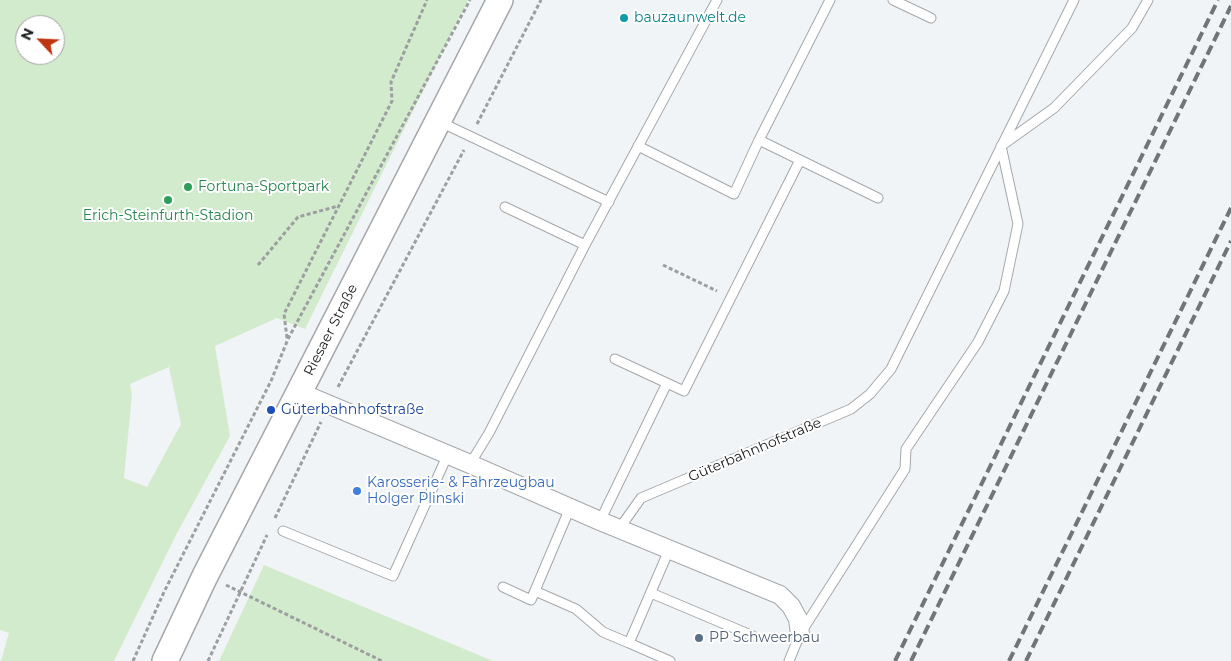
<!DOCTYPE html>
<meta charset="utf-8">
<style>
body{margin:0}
#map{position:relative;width:1231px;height:661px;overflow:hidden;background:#f1f4f7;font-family:Montserrat,sans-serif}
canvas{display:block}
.north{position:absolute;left:15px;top:15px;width:50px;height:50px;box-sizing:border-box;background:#fff;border:1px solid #a3a4a4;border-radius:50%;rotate:295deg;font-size:14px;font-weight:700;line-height:20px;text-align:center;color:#1a1b1c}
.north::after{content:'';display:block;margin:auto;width:18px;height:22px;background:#bf3511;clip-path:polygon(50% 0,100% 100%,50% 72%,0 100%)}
</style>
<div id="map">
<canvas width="1231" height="661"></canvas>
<div class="north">N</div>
</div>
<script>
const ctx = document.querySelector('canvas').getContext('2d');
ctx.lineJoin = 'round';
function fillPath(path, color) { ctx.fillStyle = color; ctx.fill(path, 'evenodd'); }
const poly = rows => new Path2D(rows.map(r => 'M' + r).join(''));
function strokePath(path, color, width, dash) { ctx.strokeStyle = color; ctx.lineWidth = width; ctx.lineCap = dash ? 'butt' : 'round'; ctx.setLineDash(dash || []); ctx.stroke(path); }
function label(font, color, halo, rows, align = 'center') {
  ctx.font = font + ' Montserrat,sans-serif'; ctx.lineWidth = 4; ctx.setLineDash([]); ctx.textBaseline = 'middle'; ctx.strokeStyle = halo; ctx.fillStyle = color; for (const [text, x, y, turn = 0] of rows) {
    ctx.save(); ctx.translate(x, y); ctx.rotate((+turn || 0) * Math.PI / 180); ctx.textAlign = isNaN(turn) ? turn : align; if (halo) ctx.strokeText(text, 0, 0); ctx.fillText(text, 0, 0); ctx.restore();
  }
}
fillPath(poly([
 [0,0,468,0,305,329,277,318,215,346,230,436,176,535,114,661,1,661,9,633,0,630],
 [25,25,55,25,55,55,25,55],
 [169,367,181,424,147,487,124,478,132,394,130,384],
 [264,565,493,661,219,661]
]), '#d3ebcd');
const lane = poly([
 [893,0,931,18],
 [438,121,609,202],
 [759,140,878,198],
 [638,146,734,194,759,140,830,0],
 [505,207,585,245],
 [615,359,684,391,800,160],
 [470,464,489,433,585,245,717,0],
 [600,521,667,383],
 [619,529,641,498,851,409,870,394,891,369,1074,0],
 [283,531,393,576,448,454],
 [669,550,629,643,670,661],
 [503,587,531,600,570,508],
 [535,591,576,609,603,632,629,643],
 [651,593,753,636],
 [789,661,800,634,905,469,906,449,978,342,1004,291,1018,224,1001,146,1054,108,1132,28,1148,0]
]);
const street = poly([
 [299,392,470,464,600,521,780,595,791,606,798,619,800,634]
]);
const secondary = poly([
 [165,661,205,576,500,0]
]);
strokePath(lane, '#a5a7aa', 11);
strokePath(street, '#a5a7aa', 20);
strokePath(secondary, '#a5a7aa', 28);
strokePath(poly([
 [477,124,541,0],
 [258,265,298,217,338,206],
 [663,265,717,291],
 [287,338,284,314,392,101,391,82,427,0],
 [338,387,464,150],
 [275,518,321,422],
 [226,585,382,661],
 [133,661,164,592,271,381,288,339,470,0],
 [208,661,267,535]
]), '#9c9ea0', 3, [4, 2.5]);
strokePath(lane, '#fff', 9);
strokePath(street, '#fff', 18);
strokePath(secondary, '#fff', 25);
strokePath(poly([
 [895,661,1218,0],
 [911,661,1231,6],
 [1009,661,1231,208],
 [1026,661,1231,241]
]), '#727476', 4, [10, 5]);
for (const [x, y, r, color] of [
 [624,18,5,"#0f9aa8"],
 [188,187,5,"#2e9e5b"],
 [168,200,5,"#2e9e5b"],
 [271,410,5,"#1a4fb4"],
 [357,491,5,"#3f7fe0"],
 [699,638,5,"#5c6f8a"]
]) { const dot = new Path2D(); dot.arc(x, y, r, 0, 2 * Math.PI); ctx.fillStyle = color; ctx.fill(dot); strokePath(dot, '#fff', 2); }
label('14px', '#0d838f', '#fff', [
 ["bauzaunwelt.de",634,18]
], 'left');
label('14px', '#27864d', '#fff', [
 ["Fortuna-Sportpark",198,187],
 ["Erich-Steinfurth-Stadion",168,216,"center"]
], 'left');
label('14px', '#1a1b1c', '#fff', [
 ["Riesaer Straße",331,330,-63],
 ["Güterbahnhofstraße",755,450,-23]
]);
label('14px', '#164399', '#fff', [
 ["Güterbahnhofstraße",281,410]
], 'left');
label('14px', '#366cbe', '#fff', [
 ["Karosserie- & Fahrzeugbau",367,483],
 ["Holger Plinski",367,499]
], 'left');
label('14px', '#4e5e75', '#fff', [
 ["PP Schweerbau",709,638]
], 'left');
</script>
